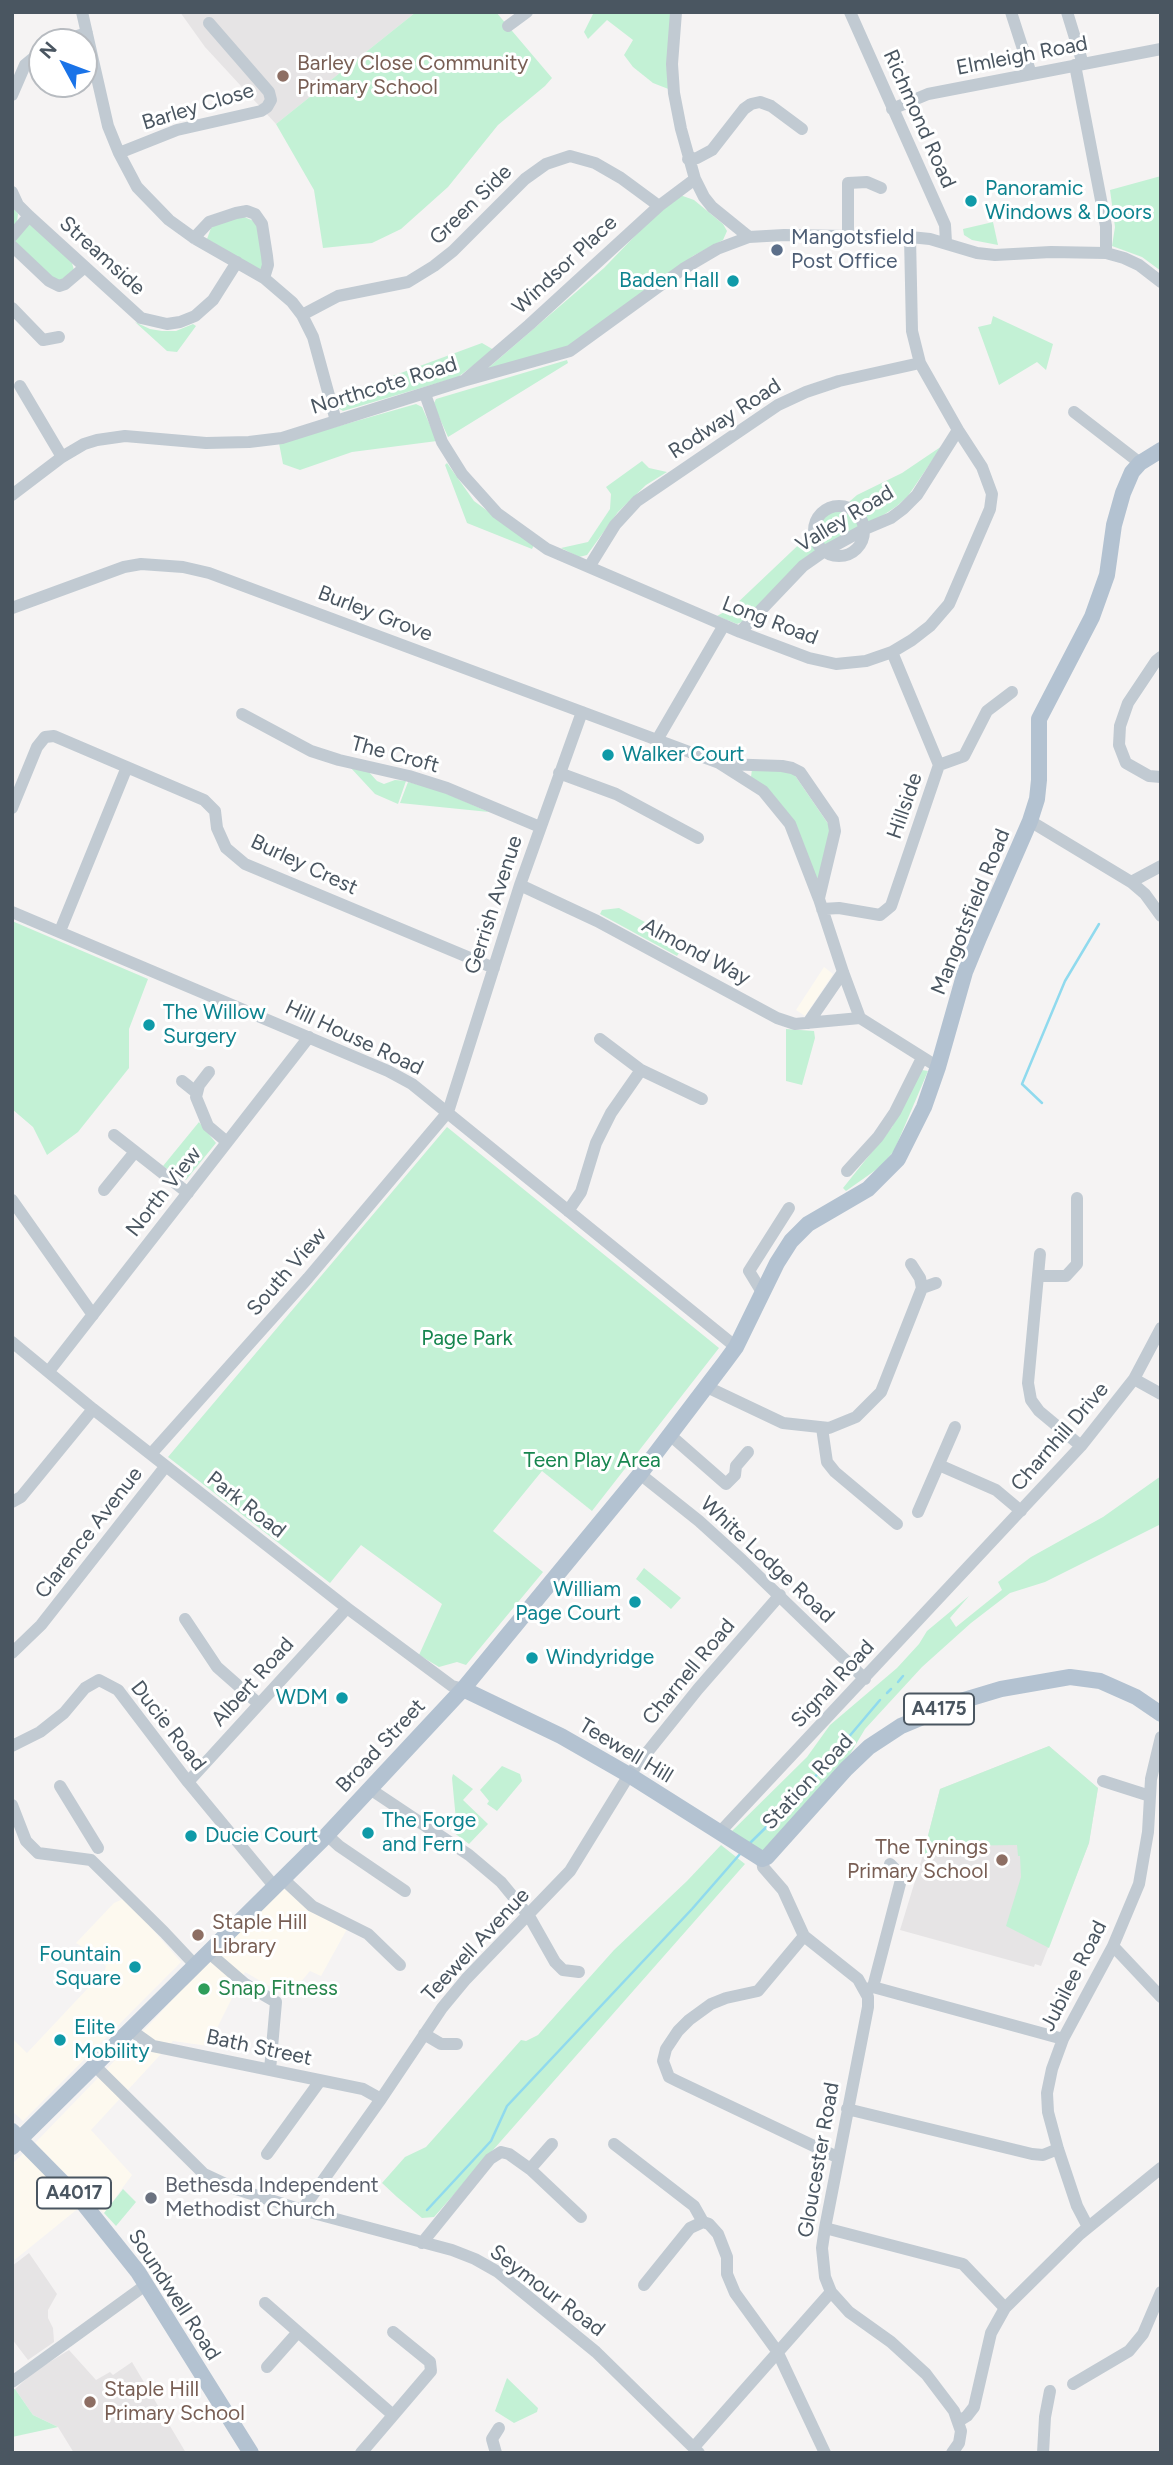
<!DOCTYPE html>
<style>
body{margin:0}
#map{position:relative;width:1173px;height:2465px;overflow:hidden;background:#f5f3f3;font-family:Figtree,sans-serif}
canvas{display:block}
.frame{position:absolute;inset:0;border:14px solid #4a5661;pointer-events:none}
.north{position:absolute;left:28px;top:28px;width:70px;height:70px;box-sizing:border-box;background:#fff;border:2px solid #b7bbc0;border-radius:50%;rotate:311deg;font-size:19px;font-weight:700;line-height:28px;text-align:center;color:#4a5661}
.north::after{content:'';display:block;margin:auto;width:24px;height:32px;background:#1a73e8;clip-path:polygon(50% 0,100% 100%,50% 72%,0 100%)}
</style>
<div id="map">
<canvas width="1173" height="2465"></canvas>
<div class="frame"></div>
<div class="north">N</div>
</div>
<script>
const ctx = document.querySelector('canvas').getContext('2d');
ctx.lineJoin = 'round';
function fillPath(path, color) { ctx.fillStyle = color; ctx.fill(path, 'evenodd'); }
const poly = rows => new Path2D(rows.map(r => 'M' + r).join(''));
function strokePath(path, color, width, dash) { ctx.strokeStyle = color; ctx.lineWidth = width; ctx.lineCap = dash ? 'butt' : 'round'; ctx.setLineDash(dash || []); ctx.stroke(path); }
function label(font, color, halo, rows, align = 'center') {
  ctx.font = font + ' Figtree,sans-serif'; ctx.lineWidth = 6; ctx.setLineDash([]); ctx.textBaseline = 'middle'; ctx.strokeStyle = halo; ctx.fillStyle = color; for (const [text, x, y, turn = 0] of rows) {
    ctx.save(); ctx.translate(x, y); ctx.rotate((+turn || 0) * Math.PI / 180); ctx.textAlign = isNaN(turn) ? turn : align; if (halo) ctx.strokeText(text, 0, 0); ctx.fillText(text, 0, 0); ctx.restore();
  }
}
fillPath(poly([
 [824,967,833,974,805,1016,796,1010],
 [287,1886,347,1929,321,1976,310,1971,288,1997,245,1972,208,2046,173,2041,91,2130,132,2175,104,2213,35,2143,152,2022,210,1958],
 [125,1898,181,1962,23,2121,12,2111,12,2041,14,2040,27,2053,105,1970,106,1966,95,1955,76,1943,114,1903],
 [28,2149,80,2207,12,2262,12,2164]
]), '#fdf9ef');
fillPath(poly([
 [180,12,416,12,276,124,205,47],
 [1049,1746,1098,1788,1089,1843,1041,1966,1035,1964,1034,1967,900,1930,923,1855,940,1789],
 [29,2253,57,2294,48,2310,48,2318,53,2328,54,2342,28,2360,12,2339,12,2266],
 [69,2350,96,2380,110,2372,113,2375,132,2362,186,2453,74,2453,58,2427,33,2415,15,2389,35,2371]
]), '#e6e4e5');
fillPath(poly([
 [416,12,496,12,552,78,545,86,498,125,448,187,401,229,372,243,323,248,314,190,276,124],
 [594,12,672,12,671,90,653,83,633,67,624,55,633,40,607,20,588,39,584,32],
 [1161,176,1161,271,1142,257,1112,246,1115,227,1110,190],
 [680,195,694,200,723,224,727,231,723,240,693,256,583,339,550,354,487,369,604,268,657,213],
 [12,205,18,214,17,222,33,225,72,263,74,270,57,283,12,246],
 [242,216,256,222,265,264,260,270,207,239,211,228,217,224],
 [993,222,998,245,972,240,964,235,963,229],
 [993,316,1053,344,1046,370,1037,362,999,385,978,327,991,324],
 [135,322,150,329,162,331,176,331,193,324,196,326,177,352,167,351],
 [482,343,494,350,458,377,343,411,338,408,333,398],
 [567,360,568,363,448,437,435,408,434,403,436,399],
 [416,404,422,407,437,441,352,452,300,470,283,464,279,443],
 [942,446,908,496,897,506,879,518,835,541,742,622,737,624,717,616,733,607,811,533,828,512,841,509,857,495,902,473],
 [642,461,649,468,667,472,646,485,618,512,587,555,579,557,561,548,588,542,610,509,611,494,606,487],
 [447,463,474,501,534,545,532,549,467,523,445,465],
 [350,767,367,770,377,781,384,784,395,780,406,781,398,804,375,794],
 [752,769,786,770,794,774,831,828,822,878,816,880,798,834,751,777],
 [408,782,436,789,489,812,400,803],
 [619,908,665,933,679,953,677,956,600,914,602,910],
 [12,921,148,979,129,1029,129,1068,78,1132,47,1155,33,1127,12,1109],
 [786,1029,814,1031,815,1038,802,1085,786,1081],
 [922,1070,928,1071,894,1151,880,1167,846,1191,843,1188,892,1127],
 [199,1122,216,1143,186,1180,182,1179,163,1166],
 [447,1127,719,1348,592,1511,542,1471,493,1531,543,1572,466,1665,457,1662,439,1667,419,1655,442,1604,361,1545,330,1583,168,1457],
 [1161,1476,1161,1524,1045,1582,1010,1593,971,1623,922,1667,865,1729,849,1756,764,1850,756,1852,730,1833,807,1757,830,1725,897,1668,919,1644,927,1631,969,1596,950,1618,956,1627,1002,1590,998,1582,1031,1557,1103,1517],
 [644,1568,681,1598,671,1609,636,1579],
 [1049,1746,1098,1788,1089,1843,1049,1948,1006,1926,1021,1877,1020,1856,1018,1856,1017,1845,949,1846,944,1852,923,1855,940,1789],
 [502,1766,520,1774,522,1781,497,1811,487,1804,489,1801,480,1790],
 [453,1774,473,1789,463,1800,488,1824,469,1844,449,1829,456,1820,452,1778],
 [721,1845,745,1864,434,2217,422,2218,397,2197,382,2183,405,2157,426,2147,521,2040,526,2041,538,2035,614,1950,687,1881],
 [123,2189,136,2202,116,2226,104,2213],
 [507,2378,538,2408,537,2412,514,2423,495,2411],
 [15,2389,33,2415,58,2427,12,2437,12,2390]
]), '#c3f1d5');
strokePath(poly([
 [1042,1103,1022,1084,1065,981,1099,924],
 [898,1682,903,1676],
 [887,1693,891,1689],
 [749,1844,803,1791,880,1700],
 [427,2210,491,2141,507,2106,692,1909,740,1854]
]), '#90daee', 2.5);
strokePath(poly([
 [82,12,108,126,119,153,137,187,169,220,194,238,264,278,292,302,302,315,313,337,336,421],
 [676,12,672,64,674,93,681,129,695,179,704,197,712,207,749,237],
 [850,12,945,225,946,242],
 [1011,12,1031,74],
 [1067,12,1083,64],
 [508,26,527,12],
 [58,42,87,33],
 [1075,65,1106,226,1106,253],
 [12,95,25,65,42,51],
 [892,109,928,94,1161,49],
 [119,153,177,130,261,111,267,107,271,100,269,92,209,23],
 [688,159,697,158,712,150,744,109,751,104,760,102,771,106,802,129],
 [12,192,18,205,29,216,141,318,167,324,180,322,195,316,213,300,237,262],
 [12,236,29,216],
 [848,236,848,183,867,182,881,188],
 [194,238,209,222,236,213,247,211,255,214,262,224,267,256,268,265,264,278],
 [12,246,49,281,59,286,65,284,85,267],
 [12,308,43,340,59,337],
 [302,315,338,296,408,282,434,266,453,251,525,179,546,164,570,156,595,163,621,178,659,206],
 [466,379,529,325,659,206,695,179],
 [20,386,62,457],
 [425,394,442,442,462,474,497,513,547,549,740,632,809,658,836,664,866,661,892,652,912,640,930,626,949,604,990,509,992,494,982,467,958,430,920,363,912,331,910,237],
 [1074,412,1140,463],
 [12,495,62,457,84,444,97,440,125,436,206,443,249,442,282,438,463,381,570,351,683,269,717,249,749,237,784,235,910,237,930,239,977,253,995,255,1051,252,1106,253,1124,258,1139,265,1161,282],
 '814 531a25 25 0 1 1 50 0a25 25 0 1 1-50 0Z',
 [589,567,615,525,637,501,778,405,806,392,839,381,920,363],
 [12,608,124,567,141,564,183,567,209,573,719,763,763,791,790,824,819,899,843,972,860,1018,938,1067],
 [740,632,803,566,823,552,865,529,891,518,903,509,917,495,958,430],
 [1161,657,1156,661,1128,703,1120,726,1119,745,1126,763,1149,776,1161,777],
 [242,714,311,751,339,760,409,776,447,788,540,827],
 [657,740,724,625],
 [723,764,782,766,792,768,800,772,833,820,835,831,819,898],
 [939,765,964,756,987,711,1012,692],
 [559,773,616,794,698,838],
 [12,808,37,747,45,737,54,736,204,800,215,811,217,828,226,848,245,864,494,968],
 [1030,821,1131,882,1145,894,1161,916],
 [1131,882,1161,866],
 [520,885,597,921,777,1018,795,1024,860,1018],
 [822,909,839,908,880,915,891,906,939,765,892,652],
 [12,912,388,1071,412,1084,736,1347],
 [60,931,127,767],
 [808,1023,843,972],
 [600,1039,641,1070,702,1099],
 [209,1072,199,1085,196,1097,208,1126,227,1142],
 [182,1081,197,1093],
 [114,1135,188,1193],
 [847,1171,878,1137,895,1112,922,1058],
 [104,1190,134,1153],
 [12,1200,93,1315],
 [568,1211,581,1192,596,1143,611,1113,641,1070],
 [1040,1254,1028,1383,1031,1400,1039,1411,1081,1446],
 [1039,1276,1066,1276,1077,1264,1077,1198],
 [922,1288,936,1283],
 [763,1294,749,1271,789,1208],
 [12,1342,93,1409,347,1608,452,1686,463,1689],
 [49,1371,309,1037],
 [1134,1379,1161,1394],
 [707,1387,783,1423,829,1428,856,1417,881,1392,922,1288,920,1278,911,1264],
 [822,1428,827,1462,835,1472,897,1524],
 [670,1435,726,1484,735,1475,736,1466,748,1452],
 [151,1454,308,1278,448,1112,520,885,582,712],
 [939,1465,996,1490,1021,1511],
 [640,1474,699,1521,742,1560,865,1679],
 [12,1502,21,1497,93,1409],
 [918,1512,955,1427],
 [185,1619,217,1667,259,1704],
 [12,1653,41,1625,165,1467],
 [12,1746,40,1732,64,1713,85,1688,99,1680,118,1690,188,1782,274,1886],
 [1103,1781,1150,1796],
 [188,1782,347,1608],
 [60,1786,98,1848],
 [370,1789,469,1855,501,1882,529,1916,555,1962,563,1970,579,1972],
 [12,1805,26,1841,38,1853,91,1860,164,1932,195,1965],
 [719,1833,1081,1446,1134,1379,1161,1328],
 [327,1835,339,1846,405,1891],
 [762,1859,763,1867,783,1890,804,1936,858,1979,868,1997,868,2007,825,2228,822,2248,825,2277,831,2292,849,2312,891,2342,926,2374,954,2411,961,2431,959,2443,952,2453],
 [282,1878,312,1906,368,1934,400,1965],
 [804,1936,758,1991,726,1998,711,2004,689,2020,678,2031,666,2049,663,2061,669,2077,677,2081,837,2157],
 [1113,1946,1161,1997],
 [208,1952,245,1984,276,2002,270,2070],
 [873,1987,902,1876,890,1864],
 [864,1990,873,1987,1063,2039],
 [132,2031,153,2046,363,2089,381,2099],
 [424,2034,441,2044,457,2044],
 [95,2066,204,2174,236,2189,302,2210,452,2250,475,2259,498,2272,596,2352,699,2453],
 [847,2109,1032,2154,1043,2155,1058,2149],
 [614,2144,694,2206,703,2222,709,2224,718,2234,727,2257,727,2274,735,2293,777,2351,825,2453],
 [267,2154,320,2081],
 [530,2169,552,2144],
 [302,2210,381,2099,442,2008,466,1979,570,1871,629,1775,698,1689,780,1595],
 [1088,2227,1077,2206,1058,2149,1048,2112,1047,2093,1052,2069,1063,2039,1113,1946,1139,1884,1148,1832,1151,1779,1161,1737],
 [825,2228,963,2264,1005,2308],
 [422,2243,490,2159,501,2152,509,2154,530,2169,581,2217],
 [644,2285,690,2228,703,2222],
 [265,2303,393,2415],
 [267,2367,298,2332],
 [12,2382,147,2284],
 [1073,2384,1129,2351,1143,2334,1161,2292],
 [959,2421,967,2416,974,2407,991,2333,1005,2308,1080,2234,1161,2168],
 [694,2447,831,2292],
 [361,2453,431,2371,430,2362,393,2332],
 [496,2453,492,2439,499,2428],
 [1043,2453,1045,2417,1050,2391]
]), '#c1cad2', 12);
strokePath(poly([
 [463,1689,561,1736,629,1775,762,1859,767,1857,846,1769,869,1747,901,1726,961,1701,1001,1689,1070,1677,1100,1681,1136,1697,1161,1714],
 [12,2131,83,2203,138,2272,251,2453],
 [12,2147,324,1838,463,1689,640,1474,725,1362,736,1347,777,1263,791,1241,808,1224,868,1189,898,1159,924,1107,938,1067,965,972,979,938,1030,821,1037,799,1039,780,1039,719,1092,617,1107,575,1114,525,1123,493,1132,472,1140,463,1161,450]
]), '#b3c2d1', 16);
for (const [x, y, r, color] of [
 [283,76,7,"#8d6e63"],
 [971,201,7,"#0f9aa8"],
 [777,250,7,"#5c6f8a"],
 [733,281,7,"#0f9aa8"],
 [608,755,7,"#0f9aa8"],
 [149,1025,7,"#0f9aa8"],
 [635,1602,7,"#0f9aa8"],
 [532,1658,7,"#0f9aa8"],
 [342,1698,7,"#0f9aa8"],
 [368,1833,7,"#0f9aa8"],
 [191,1836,7,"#0f9aa8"],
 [1002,1860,7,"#8d6e63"],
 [198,1935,7,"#8d6e63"],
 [135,1967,7,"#0f9aa8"],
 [204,1989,7,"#2e9e5b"],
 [60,2040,7,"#0f9aa8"],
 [151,2198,7,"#6b7280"],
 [90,2402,7,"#8d6e63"]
]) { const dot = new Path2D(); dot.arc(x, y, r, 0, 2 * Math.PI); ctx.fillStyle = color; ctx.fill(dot); strokePath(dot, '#fff', 2.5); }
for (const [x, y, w] of [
 [939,1709,70],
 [74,2193,74]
]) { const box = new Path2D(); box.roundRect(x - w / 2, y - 15.5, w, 31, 5); ctx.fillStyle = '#fff'; ctx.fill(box); strokePath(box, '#4a5661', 2); }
label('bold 19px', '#4a5661', null, [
 ["A4175",939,1709],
 ["A4017",74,2193]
]);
label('21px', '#4a5661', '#fff', [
 ["Elmleigh Road",1022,56,-11],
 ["Barley Close",198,107,-17],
 ["Richmond Road",919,119,66],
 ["Green Side",471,205,-44],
 ["Streamside",102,256,42],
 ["Windsor Place",565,265,-43],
 ["Northcote Road",384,386,-17],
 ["Rodway Road",725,419,-33],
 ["Valley Road",845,519,-31],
 ["Burley Grove",375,614,21],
 ["Long Road",770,621,21],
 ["The Croft",395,755,15],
 ["Hillside",905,806,-71],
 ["Burley Crest",304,865,25],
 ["Gerrish Avenue",494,905,-72],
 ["Mangotsfield Road",971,912,-68],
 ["Almond Way",696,952,28],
 ["Hill House Road",354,1038,25],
 ["North View",164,1192,-52],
 ["South View",287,1272,-49],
 ["Charnhill Drive",1060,1437,-49],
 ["Park Road",246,1505,38],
 ["Clarence Avenue",89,1533,-52],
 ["White Lodge Road",767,1560,43],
 ["Charnell Road",689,1672,-50],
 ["Albert Road",253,1682,-48],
 ["Signal Road",833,1684,-47],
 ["Ducie Road",168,1726,52],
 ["Broad Street",381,1746,-47],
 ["Teewell Hill",626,1751,31],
 ["Station Road",808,1782,-47],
 ["Teewell Avenue",476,1945,-47],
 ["Jubilee Road",1074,1976,-63],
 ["Bath Street",259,2048,12],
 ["Gloucester Road",819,2160,-80],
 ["Seymour Road",547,2291,37],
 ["Soundwell Road",174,2295,57]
]);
label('21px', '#785e54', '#fff', [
 ["Barley Close Community",297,64],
 ["Primary School",297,88],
 ["The Tynings",988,1848,"right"],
 ["Primary School",988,1872,"right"],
 ["Staple Hill",212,1923],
 ["Library",212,1947],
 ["Staple Hill",104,2390],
 ["Primary School",104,2414]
], 'left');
label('21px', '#0d838f', '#fff', [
 ["Panoramic",985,189],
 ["Windows & Doors",985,213],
 ["Baden Hall",719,281,"right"],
 ["Walker Court",622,755],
 ["The Willow",163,1013],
 ["Surgery",163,1037],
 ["William",621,1590,"right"],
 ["Page Court",621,1614,"right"],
 ["Windyridge",546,1658],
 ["WDM",328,1698,"right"],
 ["The Forge",382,1821],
 ["and Fern",382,1845],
 ["Ducie Court",205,1836],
 ["Fountain",121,1955,"right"],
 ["Square",121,1979,"right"],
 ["Elite",74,2028],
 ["Mobility",74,2052]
], 'left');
label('21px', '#4e5e75', '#fff', [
 ["Mangotsfield",791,238],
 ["Post Office",791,262]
], 'left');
label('21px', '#17864f', '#fff', [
 ["Page Park",467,1339],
 ["Teen Play Area",592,1461]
]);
label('21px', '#27864d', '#fff', [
 ["Snap Fitness",218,1989]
], 'left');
label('21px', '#5b616d', '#fff', [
 ["Bethesda Independent",165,2186],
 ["Methodist Church",165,2210]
], 'left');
</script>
